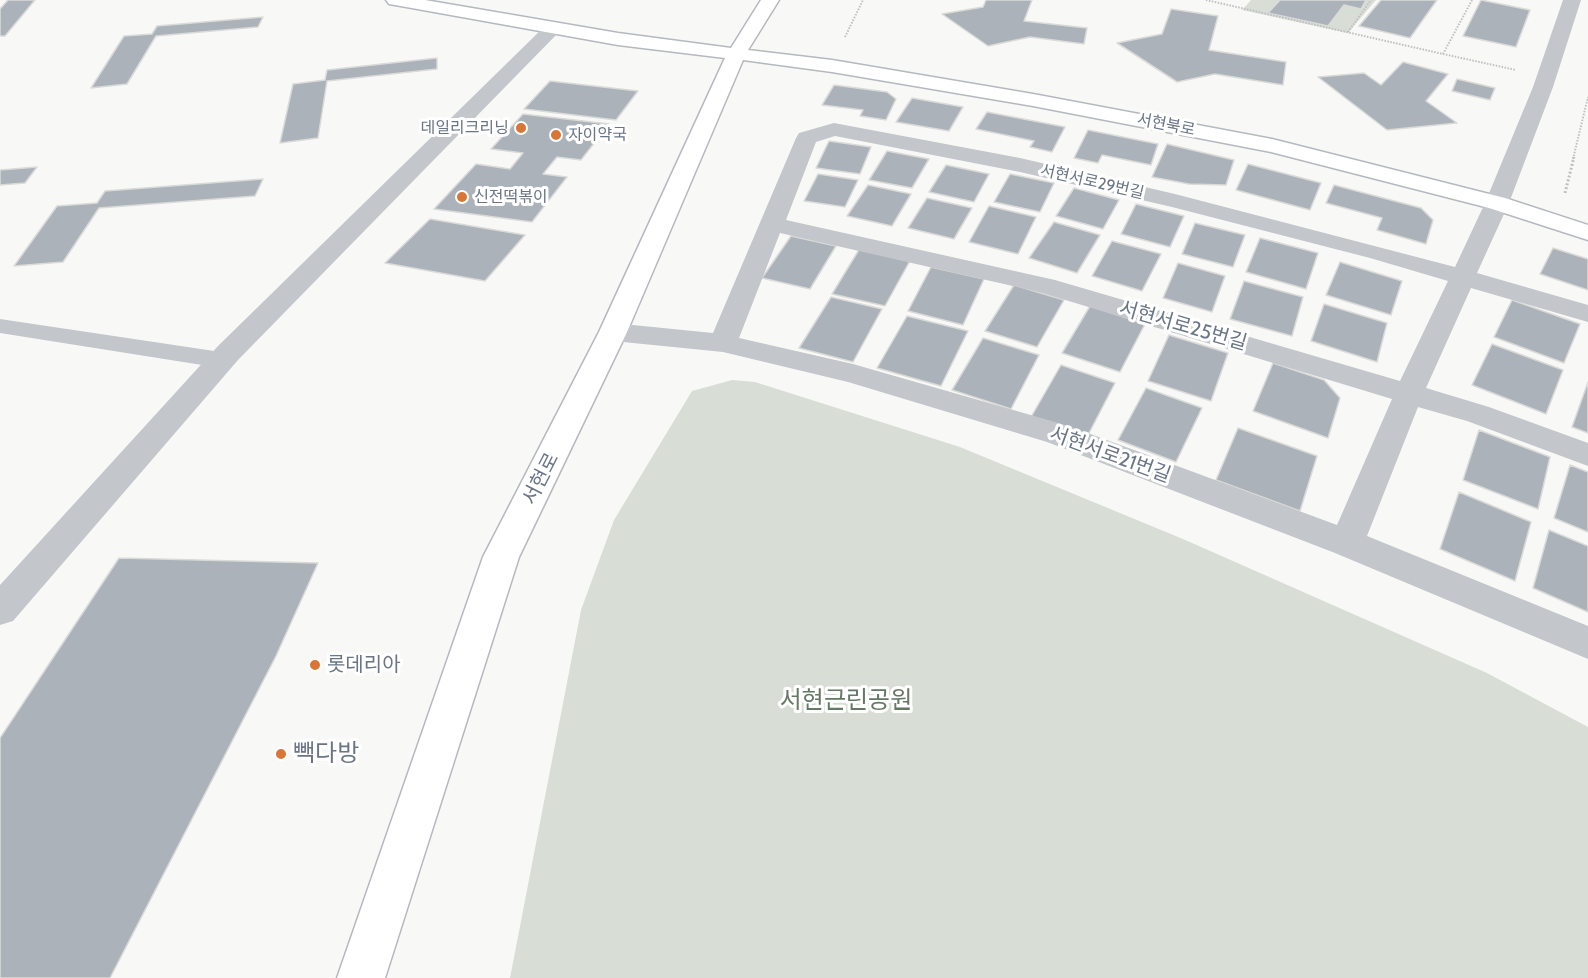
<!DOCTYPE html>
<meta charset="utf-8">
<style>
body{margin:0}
canvas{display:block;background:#f8f9f7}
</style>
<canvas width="1588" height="978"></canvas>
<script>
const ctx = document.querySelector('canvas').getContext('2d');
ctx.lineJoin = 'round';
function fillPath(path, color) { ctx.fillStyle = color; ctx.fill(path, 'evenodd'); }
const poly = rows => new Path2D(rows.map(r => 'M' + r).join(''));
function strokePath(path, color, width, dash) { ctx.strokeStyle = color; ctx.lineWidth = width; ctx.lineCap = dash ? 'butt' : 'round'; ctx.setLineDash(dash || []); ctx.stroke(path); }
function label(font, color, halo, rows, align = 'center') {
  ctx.font = font + ' Cabin,"Noto Sans KR",sans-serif'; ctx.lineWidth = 6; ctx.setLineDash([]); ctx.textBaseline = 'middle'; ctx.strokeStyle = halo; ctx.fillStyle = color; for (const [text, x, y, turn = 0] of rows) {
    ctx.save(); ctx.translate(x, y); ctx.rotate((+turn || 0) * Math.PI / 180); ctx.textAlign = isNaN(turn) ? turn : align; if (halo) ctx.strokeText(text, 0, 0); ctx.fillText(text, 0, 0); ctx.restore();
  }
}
fillPath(poly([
 [1251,0,1376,0,1348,33,1242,10],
 [732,380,755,382,960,447,1183,539,1487,673,1588,727,1588,978,510,978,581,610,614,520,692,391]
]), '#d8ded6');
const building = poly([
 [8,0,35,0,5,36,0,36,0,9,8,0],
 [986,0,1032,0,1024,21,1087,28,1084,44,1030,37,988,46,942,14,983,7,986,0],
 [1280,0,1366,0,1361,9,1344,5,1328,26,1268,13,1280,0],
 [1381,0,1437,0,1410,38,1359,26,1381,0],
 [1481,0,1530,10,1516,47,1463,36,1481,0],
 [1171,9,1218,16,1209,50,1286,62,1283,85,1215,74,1177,82,1117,43,1162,34,1171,9],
 [263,17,258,27,156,36,127,84,91,88,124,36,152,34,157,26,263,17],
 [437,58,437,69,327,81,318,138,280,143,293,84,325,80,327,70,437,58],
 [1403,62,1448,74,1426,101,1457,123,1387,130,1318,77,1364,73,1381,85,1403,62],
 [1457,79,1495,88,1490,100,1452,91,1457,79],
 [550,81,638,91,616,120,524,109,550,81],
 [834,85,887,92,896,99,886,120,860,116,863,110,822,105,834,85],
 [912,98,963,107,949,131,896,122,912,98],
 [987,112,1065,127,1052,152,1030,147,1034,141,976,129,987,112],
 [523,114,609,124,581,160,557,157,543,174,567,177,532,222,434,209,476,164,510,169,523,153,491,149,523,114],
 [1088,130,1158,144,1151,165,1102,155,1098,163,1074,158,1088,130],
 [829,141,871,147,860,174,816,168,829,141],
 [1167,144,1234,160,1226,185,1189,184,1152,177,1167,144],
 [887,151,929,159,912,188,869,180,887,151],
 [1248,164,1321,183,1310,210,1236,190,1248,164],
 [946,165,989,174,974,202,929,192,946,165],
 [37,167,25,183,0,185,0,170,37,167],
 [818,174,858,180,845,207,804,201,818,174],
 [1010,174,1054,183,1040,212,994,202,1010,174],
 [263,179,255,196,99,208,63,262,14,266,57,206,97,203,105,191,263,179],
 [868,185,911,194,892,226,847,216,868,185],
 [1334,185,1421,208,1433,220,1426,244,1377,230,1382,218,1326,203,1334,185],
 [1074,188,1119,200,1103,229,1056,216,1074,188],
 [927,198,972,208,954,239,908,228,927,198],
 [1136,204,1184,216,1170,247,1121,234,1136,204],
 [989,206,1036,217,1018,254,969,242,989,206],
 [430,219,525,235,485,281,385,263,430,219],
 [1054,222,1100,235,1077,273,1029,258,1054,222],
 [1195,223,1245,235,1233,267,1182,254,1195,223],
 [791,236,836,246,810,289,762,278,791,236],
 [1260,238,1318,253,1306,289,1246,272,1260,238],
 [1112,241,1161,254,1142,291,1092,276,1112,241],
 [860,248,911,259,885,306,832,294,860,248],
 [1553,248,1588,259,1588,290,1540,274,1553,248],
 [1340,262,1402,281,1391,315,1326,295,1340,262],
 [1178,263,1225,276,1212,312,1163,298,1178,263],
 [931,267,984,279,963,325,908,311,931,267],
 [1244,281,1303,297,1292,336,1230,319,1244,281],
 [1014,285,1064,300,1037,347,985,331,1014,285],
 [831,297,882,309,853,362,799,348,831,297],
 [1512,300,1580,324,1564,363,1494,337,1512,300],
 [1324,304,1387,323,1377,362,1311,341,1324,304],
 [1090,306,1145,324,1120,372,1062,353,1090,306],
 [907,316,968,331,941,386,877,368,907,316],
 [1169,335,1228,353,1211,401,1148,381,1169,335],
 [983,338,1039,355,1011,409,952,390,983,338],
 [1492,344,1563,370,1546,414,1472,385,1492,344],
 [1273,363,1324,380,1340,398,1328,438,1253,411,1273,363],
 [1061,365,1115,383,1087,437,1031,417,1061,365],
 [1588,382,1588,433,1572,427,1588,382],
 [1146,388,1202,408,1176,462,1118,440,1146,388],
 [1238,428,1317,456,1300,511,1216,480,1238,428],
 [1479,430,1550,457,1538,509,1463,480,1479,430],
 [1570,465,1588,472,1588,532,1554,518,1570,465],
 [1459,492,1531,522,1515,581,1440,549,1459,492],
 [1549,530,1588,546,1588,612,1533,588,1549,530],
 [119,558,318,563,276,656,110,978,0,978,0,738,119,558]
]);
fillPath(building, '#acb2b9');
strokePath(building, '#dadbd9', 1.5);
const secondary = poly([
 [386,0,425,0,618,33,731,48,761,0,779,0,748,50,832,60,1033,94,1272,139,1505,198,1588,225,1588,240,1489,208,1271,152,1033,106,832,72,743,60,627,332,519,557,385,978,337,978,483,557,599,332,725,58,618,45,395,5,389,4,386,0]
]);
strokePath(secondary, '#b5b9bf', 3);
strokePath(poly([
 [1206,0,1443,54,1472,0],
 [1348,32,1371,0],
 [845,37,863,0],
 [1443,54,1516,70],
 [1573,159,1588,97]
]), '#bdbfc2', 2, [1.5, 1.5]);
strokePath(poly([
 [1565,193,1574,157]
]), '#bdbfc2', 3, [2, 2]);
fillPath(poly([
 [0,319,221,352,229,355,233,360,229,365,221,368,0,333,0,319]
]), '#c3c6ca');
fillPath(poly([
 [1563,0,1581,0,1553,87,1509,203,1477,273,1588,305,1588,322,1471,288,1426,388,1489,407,1588,443,1588,466,1467,421,1418,407,1367,536,1588,626,1588,659,1335,553,1047,442,848,382,723,352,613,341,603,338,599,332,603,326,613,323,713,333,796,138,799,133,834,123,1020,158,1175,194,1455,267,1485,203,1533,87,1563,0],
 [835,136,1020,172,1172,207,1370,258,1448,281,1400,381,1055,280,786,220,816,142,835,136],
 [780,233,1039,292,1392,399,1337,525,1069,426,853,364,739,338,780,233],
 [552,24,558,25,561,29,558,33,238,360,13,621,0,625,0,585,218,346,546,25,552,24]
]), '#c3c6ca');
fillPath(secondary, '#fff');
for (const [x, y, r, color] of [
 [521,128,6,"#da7635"],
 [556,135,6,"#da7635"],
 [462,197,6,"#da7635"],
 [315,665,6,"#da7635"],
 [281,754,6,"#da7635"]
]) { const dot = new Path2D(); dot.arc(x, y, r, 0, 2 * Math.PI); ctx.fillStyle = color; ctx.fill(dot); strokePath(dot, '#fff', 2); }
label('16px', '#6a7586', '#fff', [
 ["서현북로",1166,125,11],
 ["서현서로29번길",1092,182,13]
]);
label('16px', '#6a7586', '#fff', [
 ["데일리크리닝",509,128,"right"],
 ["자이약국",568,135],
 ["신전떡볶이",474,197]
], 'left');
label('20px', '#6a7586', '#fff', [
 ["서현서로25번길",1183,326,16],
 ["서현서로21번길",1110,455,20],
 ["서현로",541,479,-63]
]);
label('20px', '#6a7586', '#fff', [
 ["롯데리아",327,665]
], 'left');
label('24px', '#657864', '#fff', [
 ["서현근린공원",846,701]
]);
label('24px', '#6a7586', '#fff', [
 ["빽다방",293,754]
], 'left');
</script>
